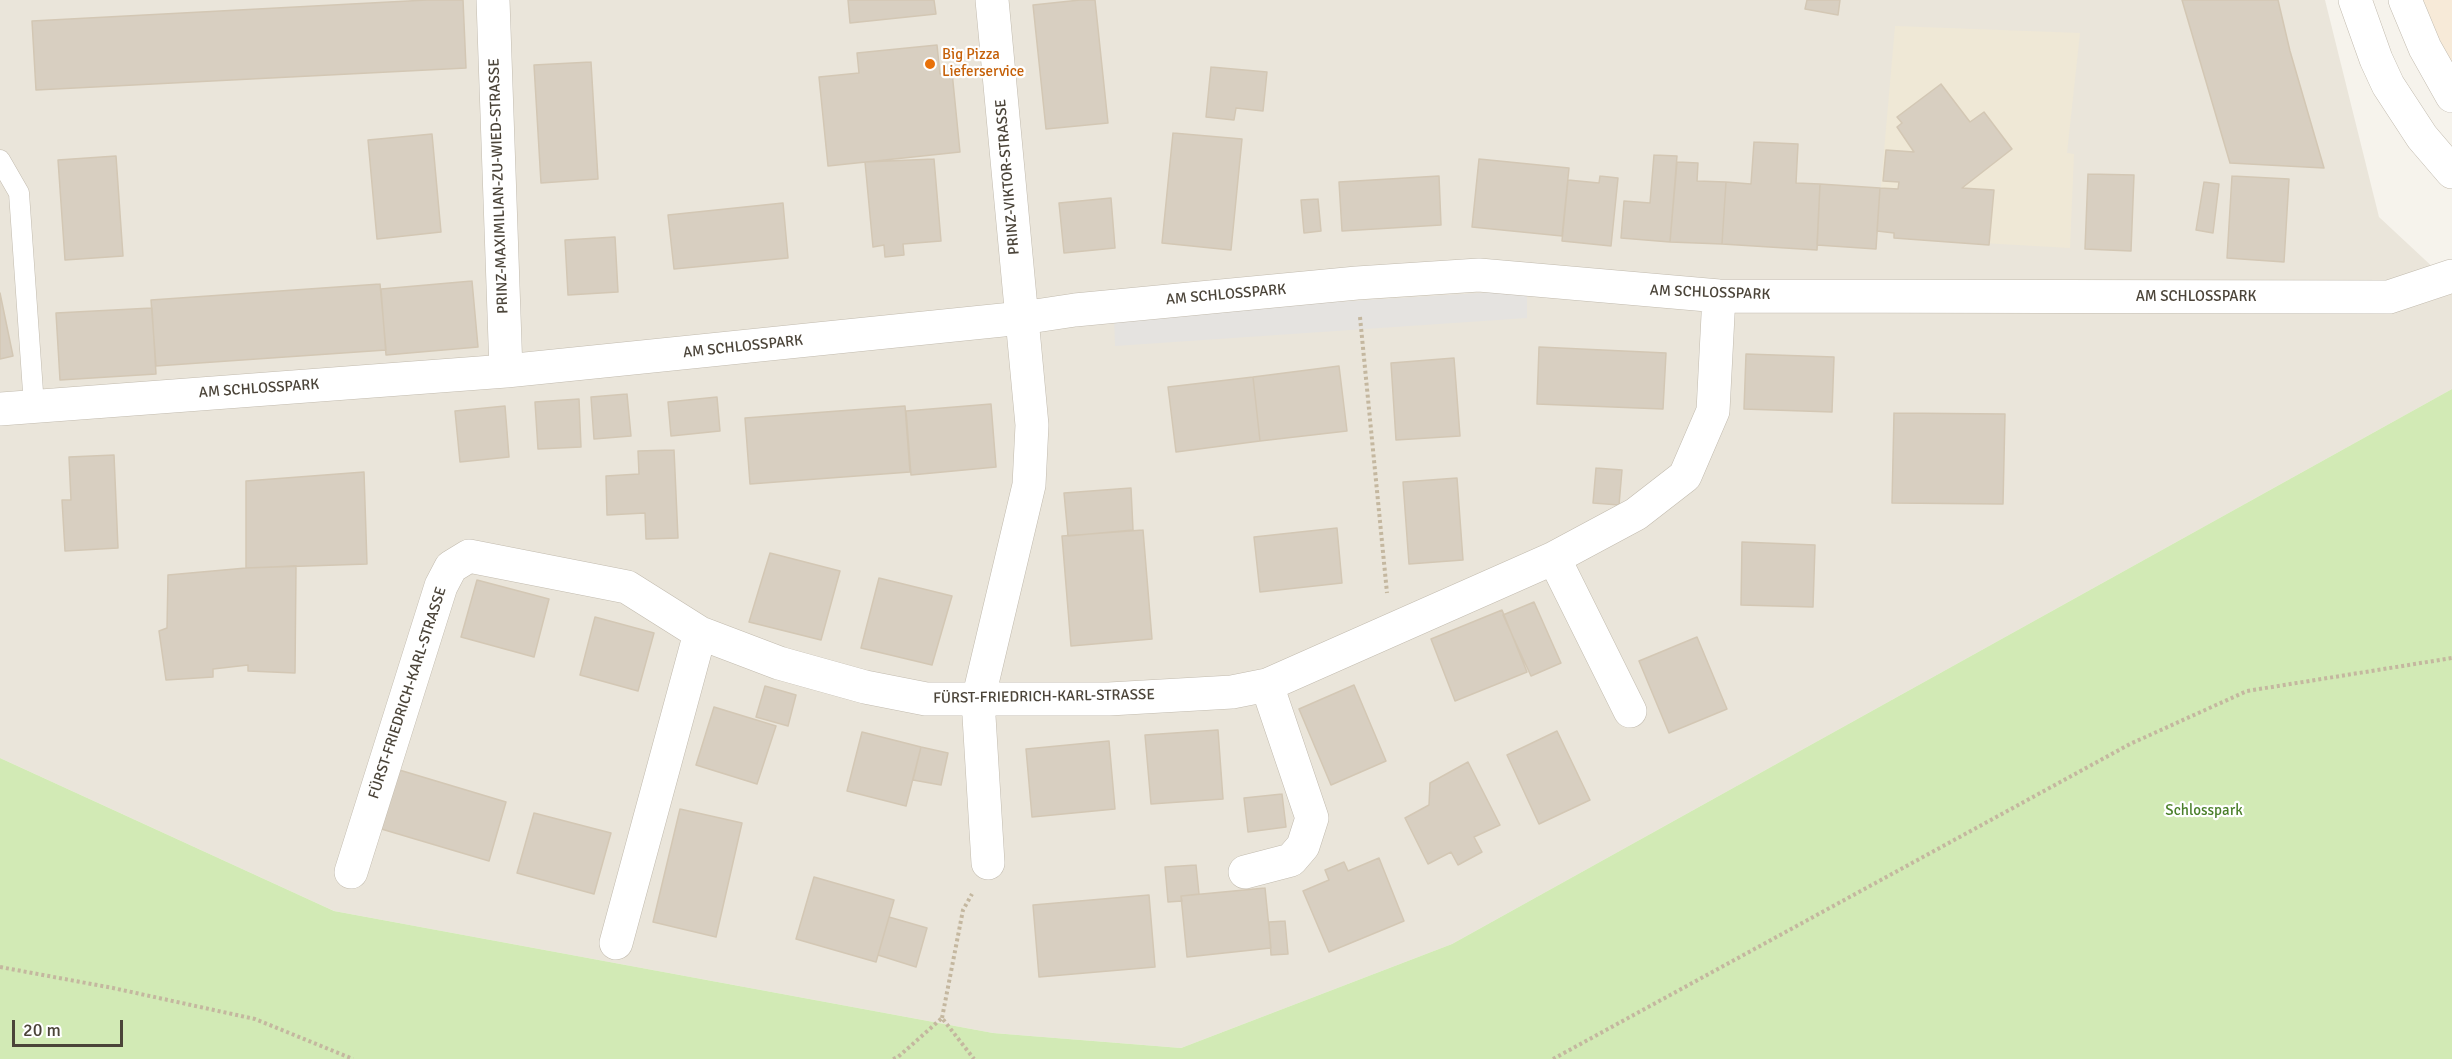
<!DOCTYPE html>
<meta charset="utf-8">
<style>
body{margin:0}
#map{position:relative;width:2452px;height:1059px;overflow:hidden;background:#f6f3ec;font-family:Signika,sans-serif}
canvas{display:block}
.scale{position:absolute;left:12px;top:1020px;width:111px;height:27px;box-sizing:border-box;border:3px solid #4b4439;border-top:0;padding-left:8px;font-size:18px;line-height:21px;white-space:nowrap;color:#4b4439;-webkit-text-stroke:4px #fff;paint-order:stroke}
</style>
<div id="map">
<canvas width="2452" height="1059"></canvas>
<div class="scale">20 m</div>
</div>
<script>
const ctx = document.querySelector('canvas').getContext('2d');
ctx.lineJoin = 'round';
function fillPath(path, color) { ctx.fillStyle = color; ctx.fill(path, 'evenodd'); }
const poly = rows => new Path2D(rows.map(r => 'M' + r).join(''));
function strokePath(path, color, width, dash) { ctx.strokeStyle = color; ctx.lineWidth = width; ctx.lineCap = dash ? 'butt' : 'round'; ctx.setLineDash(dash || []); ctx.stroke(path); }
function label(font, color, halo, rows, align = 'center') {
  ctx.font = font + ' Signika,sans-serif'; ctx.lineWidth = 4.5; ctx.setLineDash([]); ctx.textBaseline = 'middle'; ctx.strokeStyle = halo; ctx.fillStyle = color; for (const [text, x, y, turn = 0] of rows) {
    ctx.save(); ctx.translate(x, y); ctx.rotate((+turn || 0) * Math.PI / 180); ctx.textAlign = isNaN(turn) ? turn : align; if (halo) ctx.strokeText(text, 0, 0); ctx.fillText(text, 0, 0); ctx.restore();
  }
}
fillPath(poly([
 [0,0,2325,0,2379,217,2452,285,2452,389,1452,944,1181,1048,993,1033,334,911,0,758]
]), '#eae5da');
fillPath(poly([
 [2423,0,2452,0,2452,64,2443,48]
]), '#f7ead8');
fillPath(poly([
 [1895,26,2080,33,2067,153,2074,154,2070,248,1894,238,1893,233,1877,231]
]), '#efe8d6');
fillPath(poly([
 [2452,389,2452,1059,0,1059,0,758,334,911,993,1033,1181,1048,1452,944]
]), '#d2eab5');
fillPath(poly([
 [1527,290,1527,318,1115,346,1114,316]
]), '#e5e3e0');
const building = poly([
 [427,0,463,0,466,68,36,90,32,21,427,0],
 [848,0,934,0,936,14,850,23,848,0],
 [1080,0,1095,0,1108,123,1046,129,1033,5,1080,0],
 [1807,0,1840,0,1838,15,1805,9,1807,0],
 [2182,0,2278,0,2290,51,2324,168,2230,163,2182,0],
 [937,45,940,74,952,72,960,152,828,166,819,77,859,73,857,53,937,45],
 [591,62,598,179,541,183,534,65,591,62],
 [1211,67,1267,72,1263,111,1236,108,1234,120,1206,117,1211,67],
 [1941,84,1970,122,1984,112,2012,149,1962,188,1994,190,1989,245,1894,238,1894,233,1877,231,1880,188,1898,189,1899,182,1883,181,1886,150,1914,152,1897,127,1902,123,1897,117,1941,84],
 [1173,133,1242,139,1231,250,1162,243,1173,133],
 [432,134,441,232,377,239,368,140,432,134],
 [1754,142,1798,144,1796,183,1820,184,1817,250,1722,244,1726,182,1751,184,1754,142],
 [1654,155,1677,156,1670,242,1621,238,1624,201,1650,203,1654,155],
 [116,156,123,256,65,260,58,160,116,156],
 [934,159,941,241,903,244,904,255,885,257,884,245,873,247,865,162,934,159],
 [1479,159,1569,168,1562,236,1472,227,1479,159],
 [1677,162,1698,163,1697,181,1726,182,1722,244,1670,242,1677,162],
 [2088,174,2134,175,2131,251,2085,249,2088,174],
 [1439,176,1441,225,1342,231,1339,182,1439,176],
 [1600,176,1618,178,1611,246,1562,241,1568,180,1599,183,1600,176],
 [2232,176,2289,179,2284,262,2227,258,2232,176],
 [2204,182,2219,184,2213,233,2196,230,2204,182],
 [1820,184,1880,188,1876,249,1817,245,1820,184],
 [1111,198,1115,248,1064,253,1059,203,1111,198],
 [1318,199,1321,231,1304,233,1301,200,1318,199],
 [783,203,788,258,674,269,668,215,783,203],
 [615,237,618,292,568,295,565,240,615,237],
 [472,281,478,347,386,355,381,289,472,281],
 [380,284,386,350,156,366,151,300,380,284],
 [0,293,13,356,0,359,0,293],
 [152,308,156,374,60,380,56,313,152,308],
 [1539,347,1666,353,1663,409,1537,404,1539,347],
 [1746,354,1834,357,1832,412,1744,409,1746,354],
 [1454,358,1460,436,1396,440,1391,363,1454,358],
 [1339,366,1347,431,1260,441,1253,377,1339,366],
 [1253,377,1260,441,1176,452,1168,387,1253,377],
 [627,394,631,436,594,439,591,397,627,394],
 [717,397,720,431,671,436,668,402,717,397],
 [579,399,581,447,538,449,535,402,579,399],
 [991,404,996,467,911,475,906,411,991,404],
 [505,406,509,457,460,462,455,411,505,406],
 [905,406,910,472,750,484,745,418,905,406],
 [1894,413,2005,414,2003,504,1892,503,1894,413],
 [674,450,678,538,646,539,645,513,607,515,606,476,639,474,638,451,674,450],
 [114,455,118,548,65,551,62,500,71,500,69,457,114,455],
 [1596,468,1622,470,1619,505,1593,503,1596,468],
 [364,472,367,564,246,568,246,481,364,472],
 [1457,478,1463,560,1409,564,1403,482,1457,478],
 [1131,488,1133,530,1068,536,1064,493,1131,488],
 [1337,528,1342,583,1260,592,1254,537,1337,528],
 [1143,530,1152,639,1071,646,1062,536,1143,530],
 [1742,542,1815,545,1813,607,1741,605,1742,542],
 [770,553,840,571,821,640,749,622,770,553],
 [296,566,295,673,248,671,248,665,213,669,213,677,166,680,159,631,167,628,168,575,246,568,296,566],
 [879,578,952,596,932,665,861,648,879,578],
 [477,580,549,599,534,657,461,637,477,580],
 [1534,602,1561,663,1531,676,1503,615,1534,602],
 [1502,610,1527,672,1455,701,1431,639,1502,610],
 [595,617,654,633,638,691,580,675,595,617],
 [1697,637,1727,709,1669,733,1639,661,1697,637],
 [1354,685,1386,761,1331,785,1299,709,1354,685],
 [765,686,796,695,788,726,756,717,765,686],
 [714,707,776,726,757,784,696,765,714,707],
 [1218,730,1223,799,1151,804,1145,735,1218,730],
 [1557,731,1590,800,1539,824,1507,755,1557,731],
 [862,732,921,747,906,806,847,791,862,732],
 [1109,741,1115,809,1032,817,1026,749,1109,741],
 [921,747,948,753,941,785,913,780,921,747],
 [1468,762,1500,825,1474,837,1482,852,1458,865,1451,852,1428,864,1405,818,1429,805,1430,783,1468,762],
 [396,769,506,802,489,861,378,828,396,769],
 [1282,794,1286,827,1248,832,1244,798,1282,794],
 [680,809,742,823,716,937,653,922,680,809],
 [534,813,611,833,594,894,517,873,534,813],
 [1379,858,1404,921,1329,952,1303,891,1329,880,1325,870,1344,862,1348,871,1379,858],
 [1196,865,1199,894,1181,896,1182,901,1168,902,1165,867,1196,865],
 [814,877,894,900,876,962,796,939,814,877],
 [1265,888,1271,948,1187,957,1181,896,1265,888],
 [1149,895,1155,967,1039,977,1033,905,1149,895],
 [889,917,927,928,916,967,878,955,889,917],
 [1285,921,1288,954,1271,955,1269,922,1285,921]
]);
fillPath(building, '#d8cfc1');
strokePath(building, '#d3c7b4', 1.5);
const service = poly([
 [0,160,19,193,34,406]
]);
const minor = poly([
 [493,0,506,371],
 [0,409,506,371,1022,318,1075,310,1357,283,1479,275,1719,296,2389,297,2452,276],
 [1554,558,1630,711],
 [988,863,978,700,1029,485,1032,425,992,0],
 [351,872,441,586,451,567,469,556,627,587,700,633,779,663,865,687,926,699,1109,699,1232,692,1267,685,1554,558,1636,514,1685,476,1713,411,1719,296],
 [1245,872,1291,860,1303,846,1312,818,1267,685],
 [616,943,700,633]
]);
const tertiary = poly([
 [2355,0,2376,59,2388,85,2422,137,2452,172],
 [2405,0,2425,48,2452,96]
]);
strokePath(service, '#c2bbae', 21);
strokePath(minor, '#c2bbae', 34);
strokePath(tertiary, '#c2bbae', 34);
strokePath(poly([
 [1360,317,1387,593],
 [0,967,113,988,255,1019,353,1059],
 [942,1018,963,910,972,894],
 [893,1059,898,1057,942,1018,974,1059],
 [1553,1059,2130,744,2247,691,2452,658]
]), '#c4b79f', 4, [3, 3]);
strokePath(service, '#fff', 20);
strokePath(minor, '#fff', 33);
strokePath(tertiary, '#fff', 33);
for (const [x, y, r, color] of [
 [930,64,6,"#e8710a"]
]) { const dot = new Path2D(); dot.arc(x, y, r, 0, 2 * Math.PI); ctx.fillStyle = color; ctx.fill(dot); strokePath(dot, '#fff', 2); }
label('15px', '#c56008', '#fff', [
 ["Big Pizza",942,55],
 ["Lieferservice",942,72]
], 'left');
label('15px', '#4b4439', '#fff', [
 ["PRINZ-VIKTOR-STRASSE",1008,177,-95],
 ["PRINZ-MAXIMILIAN-ZU-WIED-STRASSE",499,186,-92],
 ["AM SCHLOSSPARK",1710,293,2],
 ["AM SCHLOSSPARK",1226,295,-5],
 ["AM SCHLOSSPARK",2196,297],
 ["AM SCHLOSSPARK",743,347,-6],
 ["AM SCHLOSSPARK",259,389,-4],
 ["FÜRST-FRIEDRICH-KARL-STRASSE",408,693,-72],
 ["FÜRST-FRIEDRICH-KARL-STRASSE",1044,697,-1]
]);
label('15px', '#4a7f2a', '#fff', [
 ["Schlosspark",2204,811]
]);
</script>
